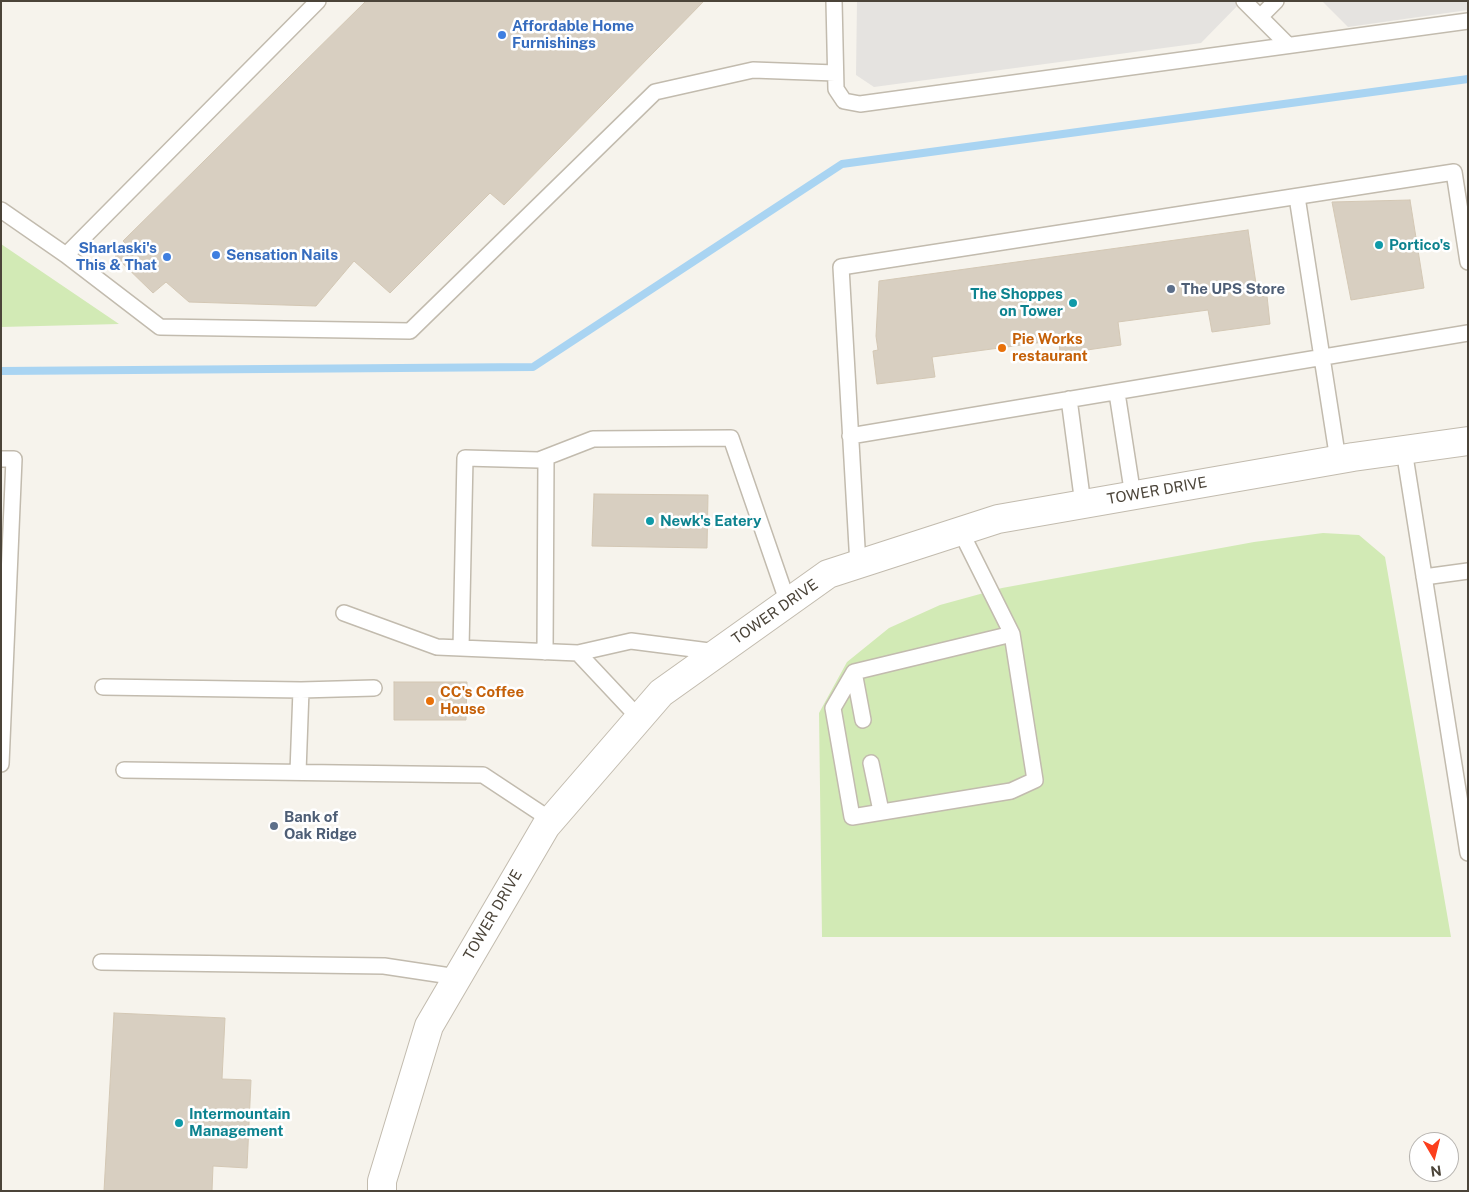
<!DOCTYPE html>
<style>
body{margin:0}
#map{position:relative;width:1469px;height:1192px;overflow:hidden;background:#f6f3ec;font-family:"Public Sans",sans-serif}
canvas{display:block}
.frame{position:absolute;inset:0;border:2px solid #4b4439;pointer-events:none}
.north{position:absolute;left:1409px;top:1132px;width:50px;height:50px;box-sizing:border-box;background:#fff;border:1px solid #b7b4b0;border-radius:50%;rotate:172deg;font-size:14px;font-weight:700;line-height:20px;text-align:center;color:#4b4439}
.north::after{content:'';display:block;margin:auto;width:18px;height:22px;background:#fc3f1d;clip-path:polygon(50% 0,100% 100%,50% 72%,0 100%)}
</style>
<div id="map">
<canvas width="1469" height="1192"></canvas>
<div class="frame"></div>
<div class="north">N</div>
</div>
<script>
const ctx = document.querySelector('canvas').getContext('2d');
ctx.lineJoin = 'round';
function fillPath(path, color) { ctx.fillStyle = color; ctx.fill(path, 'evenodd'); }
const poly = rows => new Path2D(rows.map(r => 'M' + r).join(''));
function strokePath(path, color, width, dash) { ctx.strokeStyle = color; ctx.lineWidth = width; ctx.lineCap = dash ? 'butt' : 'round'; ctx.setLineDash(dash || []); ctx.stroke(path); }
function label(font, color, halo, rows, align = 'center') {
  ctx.font = font + ' "Public Sans",sans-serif'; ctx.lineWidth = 5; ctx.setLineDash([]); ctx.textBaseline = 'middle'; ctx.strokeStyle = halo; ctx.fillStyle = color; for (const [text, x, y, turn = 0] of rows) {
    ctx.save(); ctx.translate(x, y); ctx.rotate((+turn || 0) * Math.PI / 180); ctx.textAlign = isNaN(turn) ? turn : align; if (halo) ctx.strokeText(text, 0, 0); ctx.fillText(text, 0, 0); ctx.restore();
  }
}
fillPath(poly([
 [1,244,119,324,1,327],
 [1323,533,1359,535,1385,557,1451,937,822,937,819,713,847,662,889,628,940,605,1002,588,1254,542]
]), '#d2eab5');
fillPath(poly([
 [857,1,1242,1,1201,43,874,87,856,75],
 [1322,1,1468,1,1468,10,1348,27]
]), '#e5e3e0');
strokePath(poly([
 [1,371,533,367,842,164,1468,79]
]), '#a9d4f2', 8);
const building = poly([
 [366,1,704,1,504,205,490,193,390,293,354,261,316,306,189,302,166,282,153,293,115,256,126,244,123,241,366,1],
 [1410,200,1424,288,1351,300,1332,202,1410,200],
 [1248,230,1258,297,1267,296,1270,324,1212,332,1208,310,1118,322,1121,345,1060,354,1059,340,932,357,935,377,877,384,873,351,878,350,876,336,879,281,1248,230],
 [594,494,708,495,707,548,592,546,594,494],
 [394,682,467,682,466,720,394,720,394,682],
 [114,1013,225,1018,222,1079,251,1080,247,1168,213,1166,212,1191,104,1191,114,1013]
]);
fillPath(building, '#d8cfc1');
strokePath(building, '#d3c7b4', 1);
const service = poly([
 [834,1,836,89,844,101,860,104,1468,21],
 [1244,1,1288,45],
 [1260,17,1276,1],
 [1297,197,1338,460],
 [1,210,66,255,160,327,410,331,655,92,753,70,835,73],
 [66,255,318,1],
 [1117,393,1133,496],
 [1069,399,1083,504],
 [850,436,1468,333],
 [1404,450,1468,853],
 [1,459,14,459,1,764],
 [961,532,1012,634,1035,780,1011,791,852,817,833,708,854,672,1012,634],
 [858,565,841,267,1454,172,1468,262],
 [1424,577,1468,571],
 [344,613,437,647,578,653,631,641,717,652],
 [461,648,465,458,539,460,593,439,731,438,788,603],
 [545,652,546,458],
 [578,653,639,718],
 [854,672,863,720],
 [103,687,301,690,298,772],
 [301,690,374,688],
 [871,763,881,811],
 [124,770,483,775,551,820],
 [101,962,384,966,457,977]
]);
const tertiary = poly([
 [382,1191,382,1181,429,1026,546,826,661,693,828,574,998,519,1353,457,1468,441]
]);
strokePath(service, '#c2bbae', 18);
strokePath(tertiary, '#c2bbae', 30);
strokePath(service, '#fff', 15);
strokePath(tertiary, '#fff', 28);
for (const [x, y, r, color] of [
 [502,35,5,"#3f7fe0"],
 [1379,245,5,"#0f9aa8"],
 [216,255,5,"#3f7fe0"],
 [167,257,5,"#3f7fe0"],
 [1171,289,5,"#5c6f8a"],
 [1073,303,5,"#0f9aa8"],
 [1002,348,5,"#e8710a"],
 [650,521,5,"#0f9aa8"],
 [430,701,5,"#e8710a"],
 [274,826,5,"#5c6f8a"],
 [179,1123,5,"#0f9aa8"]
]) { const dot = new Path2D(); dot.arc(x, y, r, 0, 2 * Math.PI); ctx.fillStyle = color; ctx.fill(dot); strokePath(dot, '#fff', 2); }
label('bold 15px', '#366cbe', '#fff', [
 ["Affordable Home",512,26],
 ["Furnishings",512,43],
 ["Sharlaski's",157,248,"right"],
 ["This & That",157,265,"right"],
 ["Sensation Nails",226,255]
], 'left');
label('bold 15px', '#0d838f', '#fff', [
 ["Portico's",1389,245],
 ["The Shoppes",1063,294,"right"],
 ["on Tower",1063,311,"right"],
 ["Newk's Eatery",660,521],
 ["Intermountain",189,1114],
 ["Management",189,1131]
], 'left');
label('bold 15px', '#4e5e75', '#fff', [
 ["The UPS Store",1181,289],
 ["Bank of",284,817],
 ["Oak Ridge",284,834]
], 'left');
label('bold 15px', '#c56008', '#fff', [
 ["Pie Works",1012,339],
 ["restaurant",1012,356],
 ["CC's Coffee",440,692],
 ["House",440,709]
], 'left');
label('15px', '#4b4439', '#fff', [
 ["TOWER DRIVE",1157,491,-10],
 ["TOWER DRIVE",775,612,-35],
 ["TOWER DRIVE",493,915,-60]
]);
</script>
